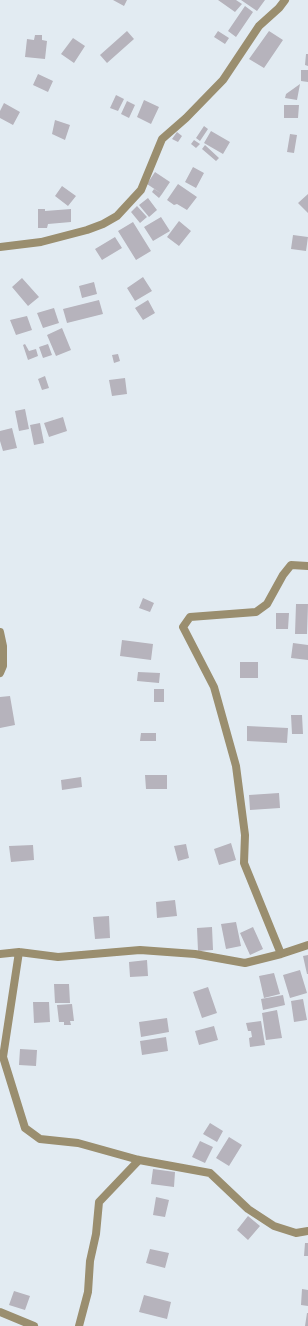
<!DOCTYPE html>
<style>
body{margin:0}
canvas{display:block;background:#e2ebf2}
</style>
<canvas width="308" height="1326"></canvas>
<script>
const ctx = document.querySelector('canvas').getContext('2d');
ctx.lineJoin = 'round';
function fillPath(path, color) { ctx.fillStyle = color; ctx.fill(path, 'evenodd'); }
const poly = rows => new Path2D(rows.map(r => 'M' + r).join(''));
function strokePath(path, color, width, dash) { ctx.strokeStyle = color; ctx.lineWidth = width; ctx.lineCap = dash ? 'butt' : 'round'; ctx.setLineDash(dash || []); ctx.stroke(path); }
fillPath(poly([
 [113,0,127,0,124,6],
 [218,0,236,0,242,4,235,12],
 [241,0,265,0,257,11],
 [245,6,253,12,236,37,228,31],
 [127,31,134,39,107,63,100,55],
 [218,31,229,38,225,44,214,37],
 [269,31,283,40,264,68,249,59],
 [35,35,42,35,42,40,47,41,45,59,25,57,27,39,34,40],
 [73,38,85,46,74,63,61,54],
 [306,54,308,54,308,66,305,65],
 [301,70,308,70,308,82,301,81],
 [38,74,53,81,48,92,33,85],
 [300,84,297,100,285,98,286,94],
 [116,95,124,99,118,111,110,108],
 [144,100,159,107,151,124,137,117],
 [127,101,135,105,129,118,121,114],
 [4,103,20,112,13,125,0,118,0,111],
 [284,105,299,105,298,118,284,118],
 [55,120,70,125,65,140,52,134],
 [204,126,208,129,200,141,196,138],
 [211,131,230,142,223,154,204,143],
 [177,132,182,136,178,142,172,139],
 [290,134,297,135,294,153,287,152],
 [194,140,200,144,196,148,191,144],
 [205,145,219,158,216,161,202,149],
 [193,167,204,173,196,188,185,182],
 [155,172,170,182,162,194,147,184],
 [178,184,197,197,187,210,177,204,174,205,167,200],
 [62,186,76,196,68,206,55,196],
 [154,189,162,194,159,198,152,192],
 [308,194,308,213,298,203],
 [148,198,157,210,149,217,139,205],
 [137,206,147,217,140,223,131,212],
 [38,209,45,209,45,211,71,209,71,222,48,224,47,228,38,228],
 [161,217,170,231,153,241,144,227],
 [179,221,191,231,179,246,167,237],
 [133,222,151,251,136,260,118,231],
 [293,235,308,237,306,251,291,249],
 [115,237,122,248,102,260,95,249],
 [143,277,152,291,135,301,127,288],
 [22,278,39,297,28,306,12,287],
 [94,282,97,294,82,298,79,286],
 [99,300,103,314,67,323,63,309],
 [148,300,155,313,143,320,135,308],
 [54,308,59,323,43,328,37,313],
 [27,316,32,330,16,335,10,320],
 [62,328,71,350,56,356,47,335],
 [25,344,29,351,36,349,38,356,28,360,23,345],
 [48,344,52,355,43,358,39,347],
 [118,354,120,361,114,363,112,355],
 [45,376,49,388,42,390,38,379],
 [125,378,127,394,112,396,109,380],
 [25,409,29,429,19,431,15,411],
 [63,417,67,431,49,437,44,423],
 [40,423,44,443,34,445,30,425],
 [12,428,17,448,3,451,0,441,0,431],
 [143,598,154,603,150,612,139,608],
 [296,604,308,604,307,634,295,634],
 [276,613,289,613,288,629,276,629],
 [122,640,153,644,151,660,120,656],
 [293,643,308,645,308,660,291,658],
 [240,662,258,662,258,678,240,678],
 [138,672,160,673,159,683,137,681],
 [154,689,164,689,164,702,154,702],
 [10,696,15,725,0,728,0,697],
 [291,715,302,715,303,734,292,734],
 [247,726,288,728,287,743,247,741],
 [141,733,156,733,156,741,140,741],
 [145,775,167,775,167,789,146,789],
 [81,777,82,787,62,790,61,780],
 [279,793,280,808,250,810,249,795],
 [231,843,236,860,219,865,214,849],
 [186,844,189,858,178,861,174,846],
 [33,845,34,860,11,862,9,846],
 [175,900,177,916,157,918,156,902],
 [109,916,110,938,95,939,93,917],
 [236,922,241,946,226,949,221,924],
 [212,927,213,950,198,951,197,928],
 [253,927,263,949,250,955,240,933],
 [308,955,308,974,307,974,303,956],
 [147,960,148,976,130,977,129,962],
 [300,970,307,993,290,998,283,975],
 [274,973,280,994,264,998,259,976],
 [54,984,69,984,70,1003,55,1003],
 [208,987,217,1013,202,1018,193,992],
 [283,995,285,1005,263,1010,261,999],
 [303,999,307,1020,294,1022,291,1001],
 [33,1002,49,1002,50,1022,34,1023],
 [72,1004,74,1021,70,1021,71,1025,64,1025,64,1022,59,1022,57,1005],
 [277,1010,282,1038,266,1040,262,1013],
 [167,1018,169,1032,141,1037,139,1022],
 [261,1021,265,1045,250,1047,249,1038,252,1037,251,1031,248,1031,246,1023],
 [214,1026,218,1040,199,1045,195,1031],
 [166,1037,168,1051,142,1055,140,1041],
 [20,1049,37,1050,36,1066,19,1065],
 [210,1123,223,1131,217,1142,203,1134],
 [229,1137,242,1145,229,1166,216,1158],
 [200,1141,213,1147,205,1163,192,1157],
 [153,1169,175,1172,174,1187,151,1184],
 [156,1197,169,1200,165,1217,153,1215],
 [248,1216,260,1226,248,1240,237,1230],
 [305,1243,308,1243,308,1256,304,1256],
 [150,1249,169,1253,165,1268,146,1263],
 [302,1289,308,1290,308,1306,301,1305],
 [14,1291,30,1296,25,1310,9,1305],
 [144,1295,171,1302,167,1319,139,1312],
 [307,1313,308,1313,308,1326,305,1326]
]), '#b6b3bc');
strokePath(poly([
 [0,247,41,242,87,230,103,224,117,216,141,190,162,139,186,118,223,80,259,26,279,8,285,0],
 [0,632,3,646,3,666,0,673],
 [19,952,3,1057,25,1128,40,1139,78,1143,139,1160,210,1173,248,1209,274,1226,296,1233,308,1231],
 [0,954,19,952,58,957,140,950,195,954,245,963,281,954,308,945],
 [281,954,244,863,245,835,236,766,214,687,183,627,190,617,256,612,267,604,283,575,291,565,308,566],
 [0,1312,34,1326],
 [79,1326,88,1292,90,1261,96,1234,99,1202,139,1160]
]), '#9a8e6f', 8);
</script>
